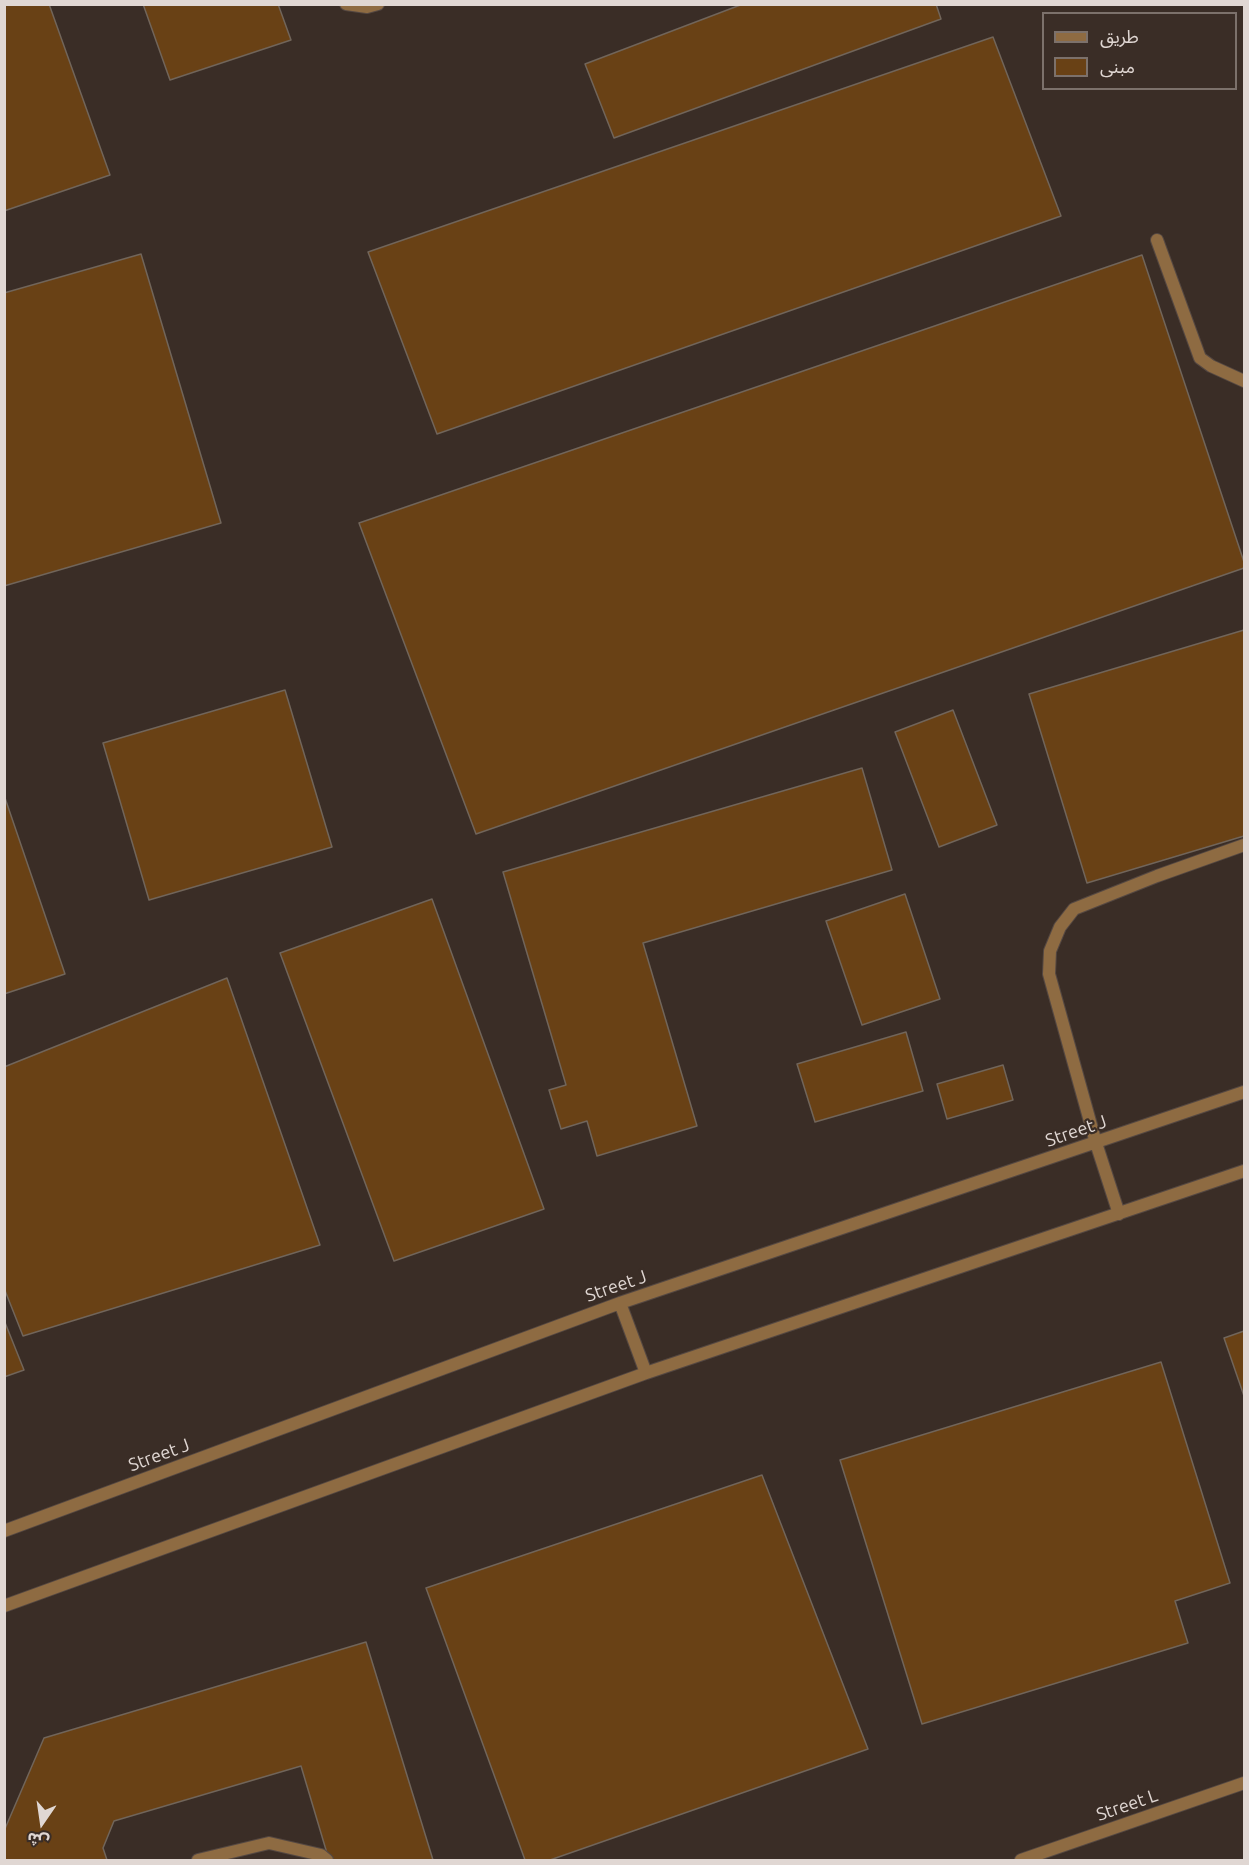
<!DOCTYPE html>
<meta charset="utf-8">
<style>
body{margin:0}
#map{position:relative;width:1249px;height:1865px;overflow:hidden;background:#3a2d26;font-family:Ubuntu,"Noto Sans Arabic",sans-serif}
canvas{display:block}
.frame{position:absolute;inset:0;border:6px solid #e0d7d3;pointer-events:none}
.legend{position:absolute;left:1042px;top:12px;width:195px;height:78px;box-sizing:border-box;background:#3a2d26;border:2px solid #7c716b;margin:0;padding:8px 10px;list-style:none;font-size:18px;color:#e0d7d3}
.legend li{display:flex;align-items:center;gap:12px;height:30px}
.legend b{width:30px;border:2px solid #7c716b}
.north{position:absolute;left:12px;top:1793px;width:60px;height:60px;-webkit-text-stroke:4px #3a2d26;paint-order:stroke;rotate:193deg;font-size:16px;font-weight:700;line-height:24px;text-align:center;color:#e0d7d3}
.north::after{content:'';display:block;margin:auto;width:21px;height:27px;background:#e0d7d3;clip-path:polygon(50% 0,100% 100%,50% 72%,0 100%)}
</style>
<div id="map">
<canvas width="1249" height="1865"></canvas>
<div class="frame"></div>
<ul class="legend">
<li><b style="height:8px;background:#8e6b42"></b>طريق</li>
<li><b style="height:16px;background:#694115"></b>مبنى</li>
</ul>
<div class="north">ش</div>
</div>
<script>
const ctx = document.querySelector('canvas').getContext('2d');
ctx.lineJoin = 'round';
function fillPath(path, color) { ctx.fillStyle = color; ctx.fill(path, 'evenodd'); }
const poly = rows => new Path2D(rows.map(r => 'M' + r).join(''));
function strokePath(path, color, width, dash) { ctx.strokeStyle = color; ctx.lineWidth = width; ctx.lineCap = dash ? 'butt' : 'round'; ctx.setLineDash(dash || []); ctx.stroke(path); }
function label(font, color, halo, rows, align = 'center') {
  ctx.font = font + ' Ubuntu,sans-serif'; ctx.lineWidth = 4.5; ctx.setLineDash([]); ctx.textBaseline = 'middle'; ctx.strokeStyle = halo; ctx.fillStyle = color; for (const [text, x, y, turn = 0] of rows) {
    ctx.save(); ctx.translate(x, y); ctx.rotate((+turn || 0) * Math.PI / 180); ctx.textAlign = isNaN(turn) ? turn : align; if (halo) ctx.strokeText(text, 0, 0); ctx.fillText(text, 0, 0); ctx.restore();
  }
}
const building = poly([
 [4,4,49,4,110,175,4,211,4,4],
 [143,4,278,4,291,40,170,80,143,4],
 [743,4,936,4,941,19,614,138,585,64,743,4],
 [993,37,1061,216,437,434,368,252,993,37],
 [141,254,221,523,4,586,4,293,141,254],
 [1142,255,1244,562,1244,568,476,834,359,523,1142,255],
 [1244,630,1244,836,1087,883,1029,694,1244,630],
 [285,690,332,847,149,900,103,743,285,690],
 [953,710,997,825,939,847,895,732,953,710],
 [862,768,892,870,643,943,697,1126,597,1156,587,1121,561,1129,549,1090,566,1085,503,872,862,768],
 [4,795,65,974,4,994,4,795],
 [905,894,940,999,862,1025,826,921,905,894],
 [432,899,544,1209,394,1261,280,953,432,899],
 [227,978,320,1245,23,1336,4,1288,4,1067,227,978],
 [906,1032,923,1091,815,1122,797,1064,906,1032],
 [1003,1065,1013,1100,947,1119,937,1084,1003,1065],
 [4,1320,24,1370,4,1377,4,1320],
 [1244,1331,1244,1396,1224,1338,1244,1331],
 [1161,1362,1230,1583,1175,1601,1188,1643,922,1724,840,1460,1161,1362],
 [762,1475,868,1749,550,1860,525,1860,426,1588,762,1475],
 [366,1642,433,1860,329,1860,301,1766,114,1821,103,1848,107,1860,5,1860,4,1831,44,1738,366,1642]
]);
fillPath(building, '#694115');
strokePath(building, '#71655a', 1.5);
const lane = poly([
 [346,4,367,7,378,4],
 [1157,240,1200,358,1211,366,1244,381],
 [1096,1143,1049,974,1050,951,1060,927,1074,909,1157,876,1244,845],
 [198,1860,269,1843,321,1855,327,1860]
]);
const street = poly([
 [1096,1143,1119,1214],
 [620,1303,646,1373],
 [4,1531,620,1303,1244,1092],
 [4,1606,646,1373,1244,1171],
 [1021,1860,1244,1783]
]);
strokePath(lane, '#554842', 14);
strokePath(street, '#554842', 14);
strokePath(lane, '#8e6b42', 12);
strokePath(street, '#8e6b42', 12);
label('18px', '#e0d7d3', '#3a2d26', [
 ["Street J",1076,1131,-19],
 ["Street J",616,1286,-19],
 ["Street J",159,1455,-20],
 ["Street L",1127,1805,-19]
]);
</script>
